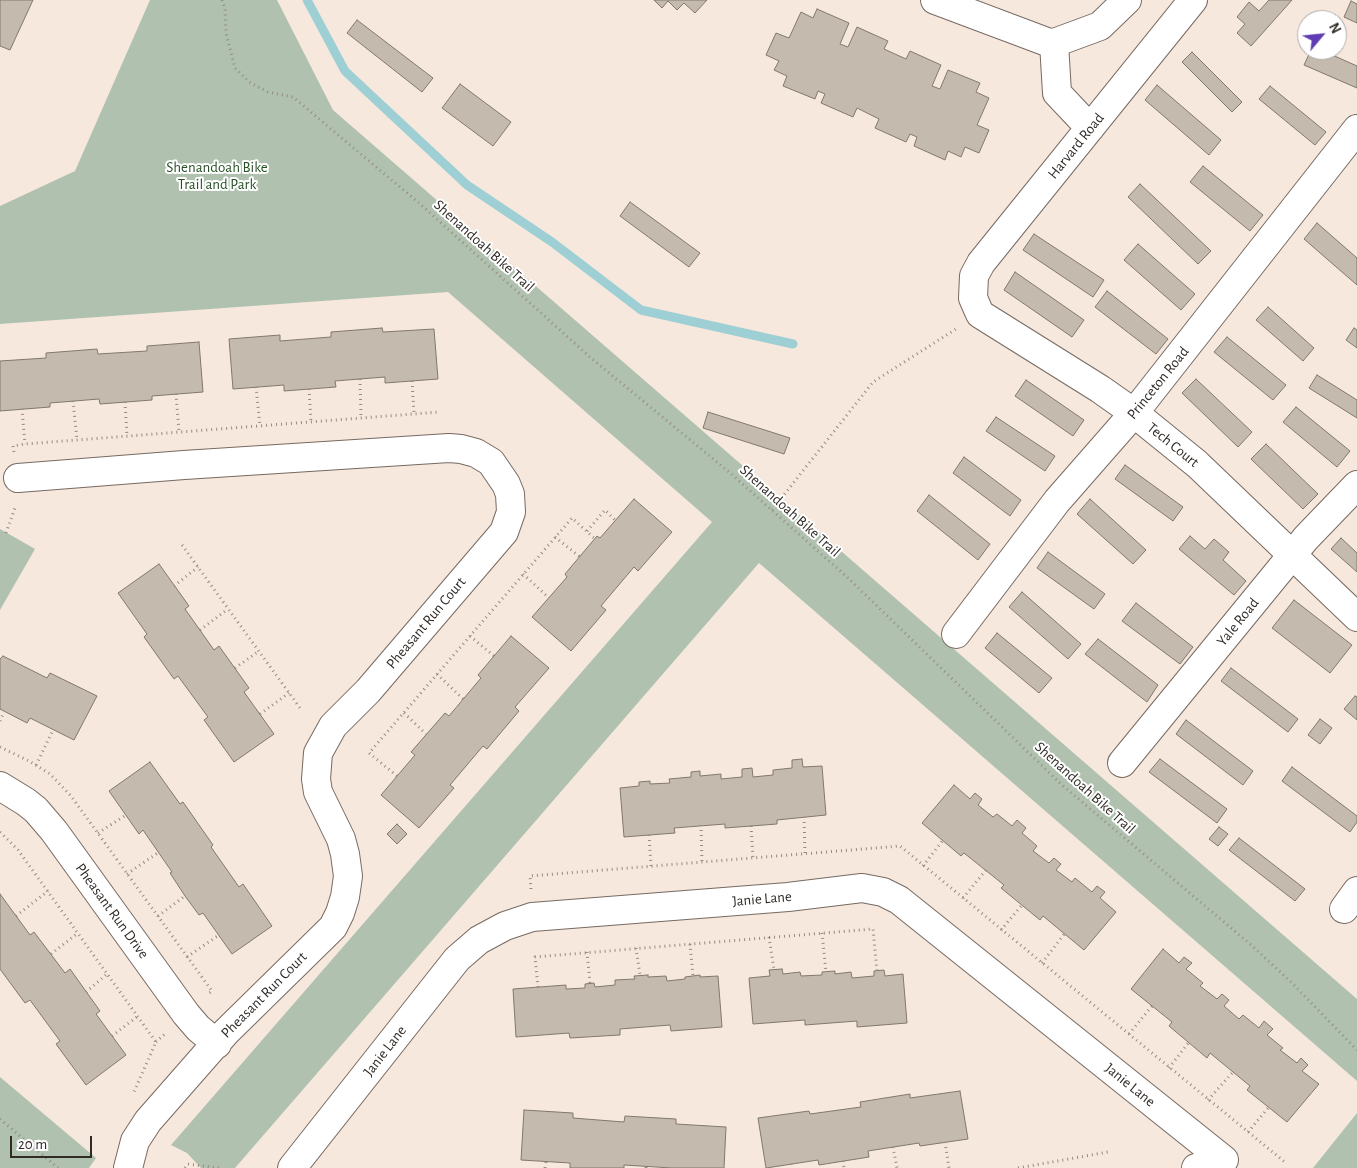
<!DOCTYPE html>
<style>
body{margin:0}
#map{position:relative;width:1357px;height:1168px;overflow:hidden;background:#f7e8de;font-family:"Alegreya Sans",sans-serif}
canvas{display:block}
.north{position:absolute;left:1297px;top:10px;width:50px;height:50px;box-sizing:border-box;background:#fff;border:1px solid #acaaa9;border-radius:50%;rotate:62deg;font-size:14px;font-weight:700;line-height:20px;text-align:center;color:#302b27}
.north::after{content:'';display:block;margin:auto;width:18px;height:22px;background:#5f3cb4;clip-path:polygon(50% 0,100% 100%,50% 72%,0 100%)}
.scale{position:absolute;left:10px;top:1136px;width:82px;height:22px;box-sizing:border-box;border:2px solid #302b27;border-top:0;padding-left:6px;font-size:15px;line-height:18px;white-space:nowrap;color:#302b27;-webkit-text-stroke:4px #fff;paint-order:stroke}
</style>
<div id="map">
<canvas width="1357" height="1168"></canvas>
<div class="north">N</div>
<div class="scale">20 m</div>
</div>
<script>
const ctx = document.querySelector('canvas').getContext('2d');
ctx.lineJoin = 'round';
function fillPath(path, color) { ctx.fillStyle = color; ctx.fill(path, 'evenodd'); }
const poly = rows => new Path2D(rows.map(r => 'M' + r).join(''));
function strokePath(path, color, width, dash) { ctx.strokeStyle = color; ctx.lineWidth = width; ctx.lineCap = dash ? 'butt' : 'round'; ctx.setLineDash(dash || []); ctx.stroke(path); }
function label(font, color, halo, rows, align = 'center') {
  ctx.font = font + ' "Alegreya Sans",sans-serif'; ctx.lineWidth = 4; ctx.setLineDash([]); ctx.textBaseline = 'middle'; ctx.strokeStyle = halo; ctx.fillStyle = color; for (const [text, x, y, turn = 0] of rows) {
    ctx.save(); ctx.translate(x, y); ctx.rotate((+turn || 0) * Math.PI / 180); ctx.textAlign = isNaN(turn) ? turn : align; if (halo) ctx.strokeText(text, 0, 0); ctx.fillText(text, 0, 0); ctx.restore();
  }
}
fillPath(poly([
 [150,0,277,0,333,110,1357,999,1357,1081,759,563,235,1168,201,1168,187,1153,171,1145,712,522,448,292,0,324,0,206,75,171],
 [0,529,35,549,0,610],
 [0,1077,96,1158,89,1168,0,1168],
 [1357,1113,1357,1168,1313,1168]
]), '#b0c2af');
strokePath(poly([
 [307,0,345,71,467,185,552,242,641,310,793,344]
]), '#9ecfd4', 9);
const building = poly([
 [0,0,33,0,10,50,0,46,0,0],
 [654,0,707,0,695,13,684,3,677,10,668,1,662,8,654,0],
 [1269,0,1292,0,1251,46,1237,33,1245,24,1237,17,1249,2,1259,11,1269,0],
 [1351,1,1357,4,1357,23,1344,17,1351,1],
 [817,9,849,23,840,44,848,47,857,27,888,41,884,49,906,59,910,51,941,65,932,86,940,89,948,70,980,83,976,92,989,98,977,125,989,130,979,153,965,147,961,157,948,151,945,160,914,146,917,137,910,134,906,142,875,128,879,119,857,108,853,117,821,103,825,94,818,91,815,99,783,86,787,76,774,70,779,61,766,55,776,33,789,38,801,12,813,18,817,9],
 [357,20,433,78,422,92,347,33,357,20],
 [1311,50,1321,50,1357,66,1357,88,1304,65,1311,50],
 [1192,52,1242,102,1232,112,1182,62,1192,52],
 [460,84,511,122,493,146,442,108,460,84],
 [1157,85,1221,140,1209,155,1145,100,1157,85],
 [1270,86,1326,132,1315,145,1259,99,1270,86],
 [1203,166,1263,215,1250,231,1190,182,1203,166],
 [1140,184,1211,251,1198,264,1128,197,1140,184],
 [630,202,700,253,689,267,620,216,630,202],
 [1317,223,1357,258,1357,285,1304,239,1317,223],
 [1034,234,1104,280,1093,297,1023,250,1034,234],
 [1138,244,1195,294,1181,310,1124,260,1138,244],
 [1015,272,1084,320,1072,337,1004,290,1015,272],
 [1107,291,1168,339,1156,354,1095,307,1107,291],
 [1268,307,1314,348,1303,361,1256,320,1268,307],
 [382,328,383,332,434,329,438,379,385,383,385,377,335,381,336,387,284,391,284,385,233,389,229,339,280,335,280,341,331,337,331,332,382,328],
 [1354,328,1357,330,1357,348,1346,340,1354,328],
 [1227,337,1286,385,1273,400,1214,352,1227,337],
 [199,342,203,392,152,396,152,400,100,404,99,399,50,403,50,407,0,411,0,361,46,358,46,353,97,349,98,354,147,351,147,346,199,342],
 [1317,375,1357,400,1357,418,1309,388,1317,375],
 [1196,379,1252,432,1238,447,1182,393,1196,379],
 [1026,380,1084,420,1073,436,1015,396,1026,380],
 [1296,407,1350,451,1337,467,1283,422,1296,407],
 [708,412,790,438,784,454,703,428,708,412],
 [996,417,1055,456,1045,471,986,431,996,417],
 [1266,444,1318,494,1303,509,1251,459,1266,444],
 [964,457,1021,500,1010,516,953,473,964,457],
 [1125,465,1183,507,1173,521,1115,479,1125,465],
 [929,495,990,544,978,560,917,511,929,495],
 [634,499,672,532,638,571,634,567,601,606,606,610,571,651,532,617,567,577,565,574,597,536,600,538,634,499],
 [1090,499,1146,550,1133,564,1077,514,1090,499],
 [1190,536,1205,549,1214,539,1229,552,1223,560,1246,581,1234,595,1179,549,1190,536],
 [1341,538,1357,553,1357,572,1331,549,1341,538],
 [1048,552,1105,594,1094,609,1037,568,1048,552],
 [159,564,189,606,185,609,214,650,219,646,249,688,244,692,274,734,234,762,204,720,208,717,178,676,174,679,144,637,147,634,118,593,159,564],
 [1022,592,1081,644,1068,659,1009,607,1022,592],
 [1294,600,1352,645,1330,673,1272,628,1294,600],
 [1136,603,1193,647,1180,664,1122,621,1136,603],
 [997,633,1052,678,1039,693,985,648,997,633],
 [511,636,549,668,515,707,519,711,487,749,483,746,450,785,454,788,419,828,381,795,415,755,411,752,445,713,449,716,481,678,478,675,511,636],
 [1098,639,1158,685,1147,702,1085,654,1098,639],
 [3,656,47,678,50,673,97,696,74,740,30,718,27,723,0,709,0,659,3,656],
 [1231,668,1298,719,1288,732,1221,681,1231,668],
 [1355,696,1357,697,1357,720,1344,709,1355,696],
 [1320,719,1332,728,1320,744,1308,735,1320,719],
 [1186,720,1253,771,1243,785,1176,734,1186,720],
 [802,759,803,767,822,766,826,815,777,820,777,824,725,828,725,824,674,828,675,833,624,837,620,788,639,786,639,782,650,781,650,784,670,783,669,779,691,777,691,772,700,771,700,776,721,774,721,779,742,777,742,769,752,768,753,777,773,775,773,770,792,768,792,760,802,759],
 [1160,759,1227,809,1217,823,1149,772,1160,759],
 [150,762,180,804,183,802,213,845,211,847,239,887,243,884,272,926,232,954,203,913,199,915,185,896,170,873,172,872,143,830,139,834,109,791,150,762],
 [1292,767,1357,816,1357,822,1350,832,1282,781,1292,767],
 [954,785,970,799,975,793,982,799,978,805,993,817,997,814,1012,826,1017,820,1026,828,1022,833,1037,846,1033,851,1049,863,1054,858,1061,864,1056,870,1072,882,1075,878,1092,892,1097,886,1105,892,1100,898,1116,912,1084,950,1043,916,1040,920,1001,888,1004,885,964,853,961,856,922,823,954,785],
 [397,824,407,834,397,844,387,834,397,824],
 [1219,827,1228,834,1218,846,1209,839,1219,827],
 [1239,838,1305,889,1295,901,1229,850,1239,838],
 [0,894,30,935,34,932,65,973,70,969,100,1011,96,1014,126,1055,86,1085,56,1044,60,1041,30,1000,25,1003,0,969,0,894],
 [1163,949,1179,963,1184,957,1192,963,1186,969,1203,983,1200,986,1217,999,1222,994,1229,1000,1224,1006,1239,1019,1243,1015,1259,1028,1264,1021,1273,1029,1267,1035,1283,1048,1280,1050,1297,1063,1301,1058,1308,1065,1302,1071,1319,1084,1287,1122,1247,1090,1250,1086,1210,1053,1207,1058,1169,1026,1172,1022,1131,989,1163,949],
 [782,969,783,974,800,972,801,976,822,975,822,972,835,971,835,974,851,972,852,978,874,976,874,971,884,970,885,976,903,974,907,1023,857,1027,857,1021,805,1025,805,1020,753,1024,749,978,770,976,769,970,782,969],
 [648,975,648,977,666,976,667,981,685,979,685,977,700,975,700,977,718,976,722,1027,671,1031,670,1025,620,1029,620,1035,570,1038,569,1033,516,1037,513,989,566,985,566,989,585,988,585,984,594,983,595,987,615,985,615,980,635,979,634,976,648,975],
 [960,1091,968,1139,920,1146,919,1143,868,1151,869,1157,819,1165,818,1160,766,1168,758,1118,809,1111,810,1114,861,1107,860,1102,910,1094,910,1098,960,1091],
 [524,1110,573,1113,573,1118,624,1122,625,1116,676,1119,676,1124,726,1127,724,1168,672,1168,624,1165,624,1168,570,1168,570,1163,521,1160,524,1110]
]);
fillPath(building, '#c4baad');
strokePath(building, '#81786c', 1);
const minor = poly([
 [935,0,1047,42,1054,43,1100,26,1127,0],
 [1193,0,981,263,974,276,973,298,980,314,1100,389,1134,413,1197,464,1357,617],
 [1054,43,1057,93,1090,128],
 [18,478,184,465,449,448,461,449,476,453,491,462,506,484,510,494,511,512,504,532,368,691,333,726,318,753,316,779,318,792,341,839,345,854,348,876,345,897,340,913,333,927,226,1032,148,1121,135,1141,128,1168],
 [956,634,1057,501,1134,413,1357,129],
 [1122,763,1306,538,1357,485],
 [0,786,26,802,36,810,54,831,186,1014,198,1028,217,1044],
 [1344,909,1357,891],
 [292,1168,457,959,479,940,505,926,532,917,788,897,862,888,883,892,899,900,1224,1160,1196,1168]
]);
strokePath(minor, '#776a61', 30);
strokePath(poly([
 [222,0,225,9,226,33,235,68,249,82,268,92,293,97,419,203,591,358,729,472,847,577,1062,785,1250,944,1290,981,1357,1050],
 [360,379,361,418],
 [412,381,414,414],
 [256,387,260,426],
 [309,389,311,422],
 [176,394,179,432],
 [73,401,77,440],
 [125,402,127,436],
 [22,409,25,444],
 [14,452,13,446,25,444,439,412],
 [772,510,873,382,956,329],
 [587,531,605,510,615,520],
 [6,533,16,505],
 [555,537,580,557],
 [182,545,300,708],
 [523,574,549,598],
 [174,586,198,567],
 [200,630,228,609],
 [470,636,494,656],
 [235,668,259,651],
 [437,674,463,699],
 [404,713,426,734],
 [260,714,289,693],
 [0,721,4,712],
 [0,747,29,761,50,774,71,796,212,991,207,995],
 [36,765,53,730],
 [397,776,369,753,572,518,595,539],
 [804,817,805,854],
 [701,825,702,862],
 [751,826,753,858],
 [0,832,18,850,156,1042,133,1094],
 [98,833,126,815],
 [649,835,651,866],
 [923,866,943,840],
 [127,874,159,852],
 [531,889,530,876,900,846,1286,1163],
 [963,898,986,870],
 [16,916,48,891],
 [158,916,185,896],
 [1001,930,1022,905],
 [822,933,826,972],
 [769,937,774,970],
 [690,944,693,976],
 [636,948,640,975],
 [587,952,590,983],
 [51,954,78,933],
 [187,957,219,935],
 [1042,963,1065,933],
 [538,987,535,957,873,929,877,971],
 [86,992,107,974],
 [1129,1034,1152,1006],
 [112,1036,138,1016],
 [156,1042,167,1032],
 [1169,1068,1189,1042],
 [1208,1100,1233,1072],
 [0,1119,58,1168],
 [1248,1132,1269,1107],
 [945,1142,949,1168],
 [893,1147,897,1168],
 [843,1161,844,1168],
 [791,1164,792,1168],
 [185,1168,188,1164,219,1168],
 [545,1168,546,1162],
 [646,1168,646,1167],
 [1018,1168,1108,1152]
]), '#958b83', 3, [1, 4]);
strokePath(minor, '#fff', 28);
label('15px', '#302b27', '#fff', [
 ["Harvard Road",1076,146,-51],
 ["Shenandoah Bike Trail",484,246,42],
 ["Princeton Road",1158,383,-51],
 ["Tech Court",1173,445,39],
 ["Shenandoah Bike Trail",790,511,42],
 ["Yale Road",1238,622,-51],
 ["Pheasant Run Court",426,623,-50],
 ["Shenandoah Bike Trail",1085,788,42],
 ["Janie Lane",762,899,-5],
 ["Pheasant Run Drive",112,911,54],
 ["Pheasant Run Court",264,995,-45],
 ["Janie Lane",385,1051,-52],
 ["Janie Lane",1130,1085,39]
]);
label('15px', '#285026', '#fff', [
 ["Shenandoah Bike",217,167],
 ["Trail and Park",217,184]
]);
</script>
